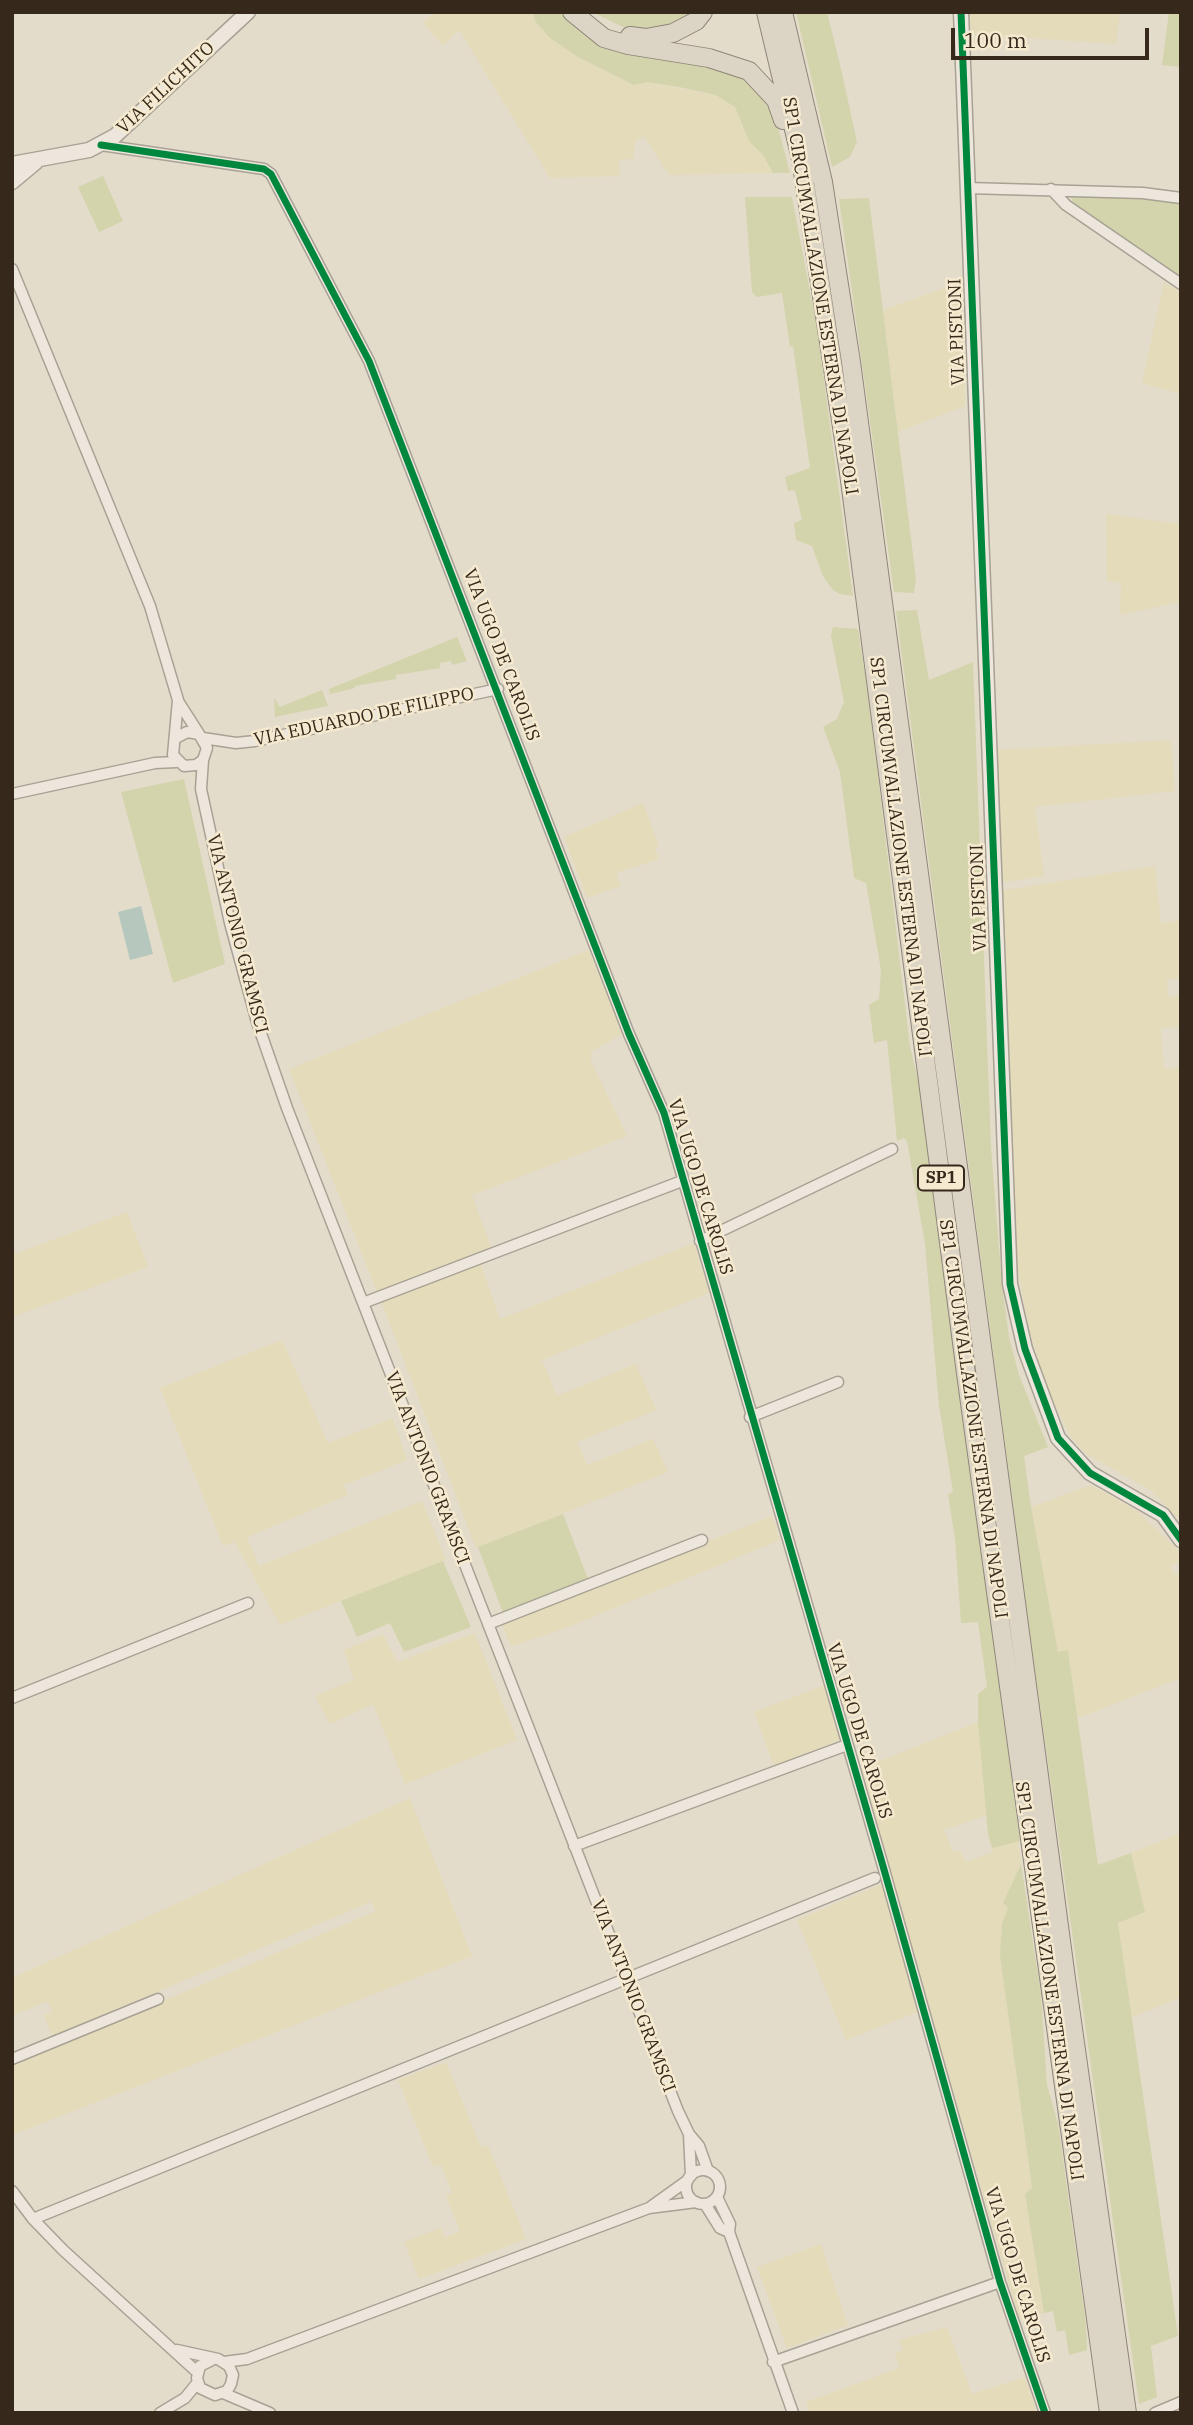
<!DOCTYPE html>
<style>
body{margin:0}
#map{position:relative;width:1193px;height:2425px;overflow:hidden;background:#e4dcca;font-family:"IBM Plex Serif",serif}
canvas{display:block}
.frame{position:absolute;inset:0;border:14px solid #36291c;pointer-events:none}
.scale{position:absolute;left:951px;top:28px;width:198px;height:32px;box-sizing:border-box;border:4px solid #36291c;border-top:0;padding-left:9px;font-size:21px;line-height:24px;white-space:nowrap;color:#36291c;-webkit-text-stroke:5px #f5eacf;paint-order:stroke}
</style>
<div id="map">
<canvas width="1193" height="2425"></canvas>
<div class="frame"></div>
<div class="scale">100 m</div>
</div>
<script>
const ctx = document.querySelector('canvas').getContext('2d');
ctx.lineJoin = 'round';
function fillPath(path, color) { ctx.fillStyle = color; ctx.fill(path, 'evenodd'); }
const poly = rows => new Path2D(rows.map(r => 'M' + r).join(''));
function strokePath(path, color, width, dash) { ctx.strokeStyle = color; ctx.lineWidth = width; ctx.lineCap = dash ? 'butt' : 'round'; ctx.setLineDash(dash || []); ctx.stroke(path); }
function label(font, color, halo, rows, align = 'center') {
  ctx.font = font + ' "IBM Plex Serif",serif'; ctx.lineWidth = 5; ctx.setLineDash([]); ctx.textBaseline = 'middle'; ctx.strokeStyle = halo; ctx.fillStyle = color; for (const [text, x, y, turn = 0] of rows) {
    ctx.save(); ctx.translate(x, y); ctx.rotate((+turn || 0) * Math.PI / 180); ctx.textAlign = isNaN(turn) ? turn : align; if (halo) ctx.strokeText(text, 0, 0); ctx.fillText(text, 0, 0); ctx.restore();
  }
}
fillPath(poly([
 [435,12,533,12,535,21,549,37,578,57,634,85,647,82,716,95,735,107,749,141,763,155,773,173,669,175,644,136,636,140,633,159,619,160,620,176,550,178,459,30,443,46,423,23],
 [969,12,1120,12,1116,44,971,34],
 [961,282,965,406,898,432,883,310],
 [1164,282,1181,293,1181,394,1142,383],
 [1106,514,1181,524,1181,602,1120,615,1121,583,1107,581],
 [1171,740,1175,791,1035,807,1044,876,1006,882,999,878,994,750],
 [643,803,659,846,655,848,659,859,616,873,621,886,587,898,564,837],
 [1155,866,1161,923,1181,920,1181,977,1167,980,1168,997,1181,995,1181,1027,1161,1028,1164,1068,1181,1068,1181,1522,1152,1491,1085,1453,1069,1434,1047,1388,1028,1326,1017,1264,1007,1107,999,891],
 [589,950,622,1034,591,1052,591,1061,627,1136,472,1195,491,1247,377,1292,289,1069],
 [127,1212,148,1267,12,1317,12,1255],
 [694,1243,709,1293,542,1360,557,1396,636,1364,656,1410,577,1442,587,1465,653,1439,668,1472,476,1548,381,1301,480,1262,500,1319],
 [282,1340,328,1443,393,1418,407,1460,344,1485,348,1495,247,1537,259,1566,422,1501,446,1560,280,1625,235,1542,223,1546,160,1388],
 [1091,1485,1137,1511,1181,1553,1181,1561,1171,1566,1173,1573,1181,1575,1181,1678,1078,1718,1068,1651,1058,1653,1031,1507],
 [772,1516,780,1540,566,1628,512,1646,508,1640,502,1623],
 [475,1633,517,1740,405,1784,373,1704,330,1724,315,1696,354,1680,344,1650,383,1634,397,1662],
 [825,1685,840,1740,774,1766,754,1712],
 [978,1722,987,1815,944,1830,953,1851,961,1852,966,1862,991,1853,992,1848,1018,1841,1021,1864,1003,1902,1008,1908,1002,1924,1000,1955,1032,2189,1025,2194,1044,2313,1019,2319,860,1769],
 [410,1798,472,1956,12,2135,12,2065,376,1911,371,1902,52,2036,44,2015,52,2012,48,2001,12,2016,12,1978],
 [1181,1833,1181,1997,1131,2018,1118,1923,1145,1912,1131,1853],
 [882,1884,918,2012,846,2040,797,1920],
 [446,2062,481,2147,488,2145,526,2239,419,2279,404,2242,441,2228,445,2238,460,2231,446,2196,452,2193,441,2165,433,2167,398,2080],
 [821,2244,848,2325,787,2348,757,2267],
 [947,2327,972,2394,1025,2377,1037,2413,810,2413,806,2402,899,2368,895,2353,903,2350,899,2340]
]), '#e3dbba');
fillPath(poly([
 [533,12,564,12,569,19,741,76,757,88,775,115,790,173,773,173,763,155,749,141,735,107,716,95,679,87,647,82,634,85,578,57,549,37,535,21],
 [592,12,695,12,663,28,648,31,627,29],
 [796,12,827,12,842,73,857,142,850,157,832,167],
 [1169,12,1181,13,1181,67,1162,65],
 [103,176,123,221,99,232,78,187],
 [1071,196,1114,196,1181,203,1181,279,1073,204],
 [745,197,792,197,817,328,853,596,840,594,833,590,823,576,812,546,796,540,794,523,802,520,795,490,788,491,785,477,810,468,793,346,790,347,782,293,757,297,752,292],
 [869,198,916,579,914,593,894,592,839,199],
 [917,610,929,680,973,662,991,1147,1002,1286,1009,1337,1019,1375,1048,1447,1024,1456,1031,1507,1058,1652,1068,1650,1098,1865,1131,1853,1145,1912,1118,1923,1178,2336,1151,2346,1157,2397,1139,2404,1034,1664,896,611],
 [833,627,858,629,869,699,910,1047,920,1088,1020,1841,992,1848,988,1834,978,1722,978,1694,987,1687,978,1622,961,1623,955,1540,948,1494,953,1492,939,1406,925,1244,907,1141,904,1138,897,1141,887,1040,874,1043,869,1005,879,999,881,970,866,883,854,878,840,772,823,727,837,719,844,702,831,636],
 [457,637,467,661,452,665,451,661,440,663,440,668,396,675,396,679,355,686,355,688,330,694,329,689],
 [322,690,328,706,275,717,274,698,280,707],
 [184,779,225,964,173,983,121,792],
 [563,1514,588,1579,503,1613,478,1547],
 [443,1561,471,1627,404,1652,390,1623,357,1637,341,1601],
 [1021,1864,1041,1995,1047,2085,1058,2124,1086,2324,1087,2350,1069,2355,1065,2330,1057,2332,1053,2311,1044,2313,1025,2194,1032,2188,1000,1955,1002,1924,1008,1908,1003,1903]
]), '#d3d3ac');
fillPath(poly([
 [141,906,153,954,130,960,118,912]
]), '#b6c8bd');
const minor = poly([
 [101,145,264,169,271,174,369,361,629,1034,664,1113,883,1866,1000,2282,1045,2413],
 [967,188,1143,193,1181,198],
 [1051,189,1066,205,1181,284],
 [12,269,150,606,178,700,173,755,184,766,196,765,203,760,207,748,199,734,187,732,176,738],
 [178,701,199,734],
 [203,738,236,743,255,741,498,689],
 [203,760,201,789,230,923,257,1022,287,1108,678,2111,689,2134,699,2146,708,2171],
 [12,794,155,763,176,762],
 [700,1241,892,1149],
 [363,1303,682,1181],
 [750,1417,838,1382],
 [488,1624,702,1540],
 [12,1698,248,1603],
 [574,1846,847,1745],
 [12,2059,158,1999],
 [689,2134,691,2176],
 '686 2187a17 17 0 1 1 34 0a17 17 0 1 1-34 0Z',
 [12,2191,33,2219,63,2250,197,2372],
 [717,2197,730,2224,729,2232,793,2413],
 [705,2204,720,2228,729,2232],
 [649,2208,688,2180],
 [33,2219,875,1878],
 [177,2350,218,2359,229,2366,233,2375,231,2384,227,2391,215,2395,200,2388,197,2378,200,2366,214,2359],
 [224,2362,247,2359,649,2208,696,2202],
 [773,2362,1000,2282],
 [223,2393,270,2413],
 [160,2413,185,2398,198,2382],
 [1155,2413,1181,2402]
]);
const tertiary = poly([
 [961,12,1010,1284,1025,1349,1058,1438,1090,1473,1163,1515,1181,1540],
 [12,164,89,150,115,136,248,12],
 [12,182,36,162]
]);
const trunk = poly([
 [572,12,604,38,628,45,709,58,749,71,776,100,783,120],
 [766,12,801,159,849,473,967,1381,1109,2413],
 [783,12,823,182,851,362,1067,1986,1127,2413],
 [630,36,646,38,673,33,696,21,703,12]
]);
strokePath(minor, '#a8a194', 13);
strokePath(tertiary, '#a8a194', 17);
strokePath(trunk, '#8e867a', 20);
strokePath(minor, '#ece6dc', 10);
strokePath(tertiary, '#ece6dc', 14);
strokePath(trunk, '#dcd4c4', 18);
strokePath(poly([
 [961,12,1010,1284,1025,1349,1058,1438,1090,1473,1163,1515,1181,1540],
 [101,145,264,169,271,174,369,361,629,1034,664,1113,883,1866,1000,2282,1045,2413]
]), '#00873e', 7);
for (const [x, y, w] of [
 [941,1178,46]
]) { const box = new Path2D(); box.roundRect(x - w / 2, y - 12.5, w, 25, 5); ctx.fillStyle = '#f5eacf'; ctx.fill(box); strokePath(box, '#36291c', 2); }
label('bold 16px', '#36291c', null, [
 ["SP1",941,1178]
]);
label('18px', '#36291c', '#f5eacf', [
 ["VIA FILICHITO",166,88,-43],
 ["SP1 CIRCUMVALLAZIONE ESTERNA DI NAPOLI",820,296,81],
 ["VIA PISTONI",957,332,-92],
 ["VIA UGO DE CAROLIS",501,655,69],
 ["VIA EDUARDO DE FILIPPO",364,717,-12],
 ["SP1 CIRCUMVALLAZIONE ESTERNA DI NAPOLI",900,857,83],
 ["VIA PISTONI",979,898,-92],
 ["VIA ANTONIO GRAMSCI",237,934,76],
 ["VIA UGO DE CAROLIS",700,1187,73],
 ["SP1 CIRCUMVALLAZIONE ESTERNA DI NAPOLI",973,1419,82],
 ["VIA ANTONIO GRAMSCI",427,1468,69],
 ["VIA UGO DE CAROLIS",859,1731,73],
 ["SP1 CIRCUMVALLAZIONE ESTERNA DI NAPOLI",1049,1981,82],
 ["VIA ANTONIO GRAMSCI",633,1996,69],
 ["VIA UGO DE CAROLIS",1017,2275,73]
]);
</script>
